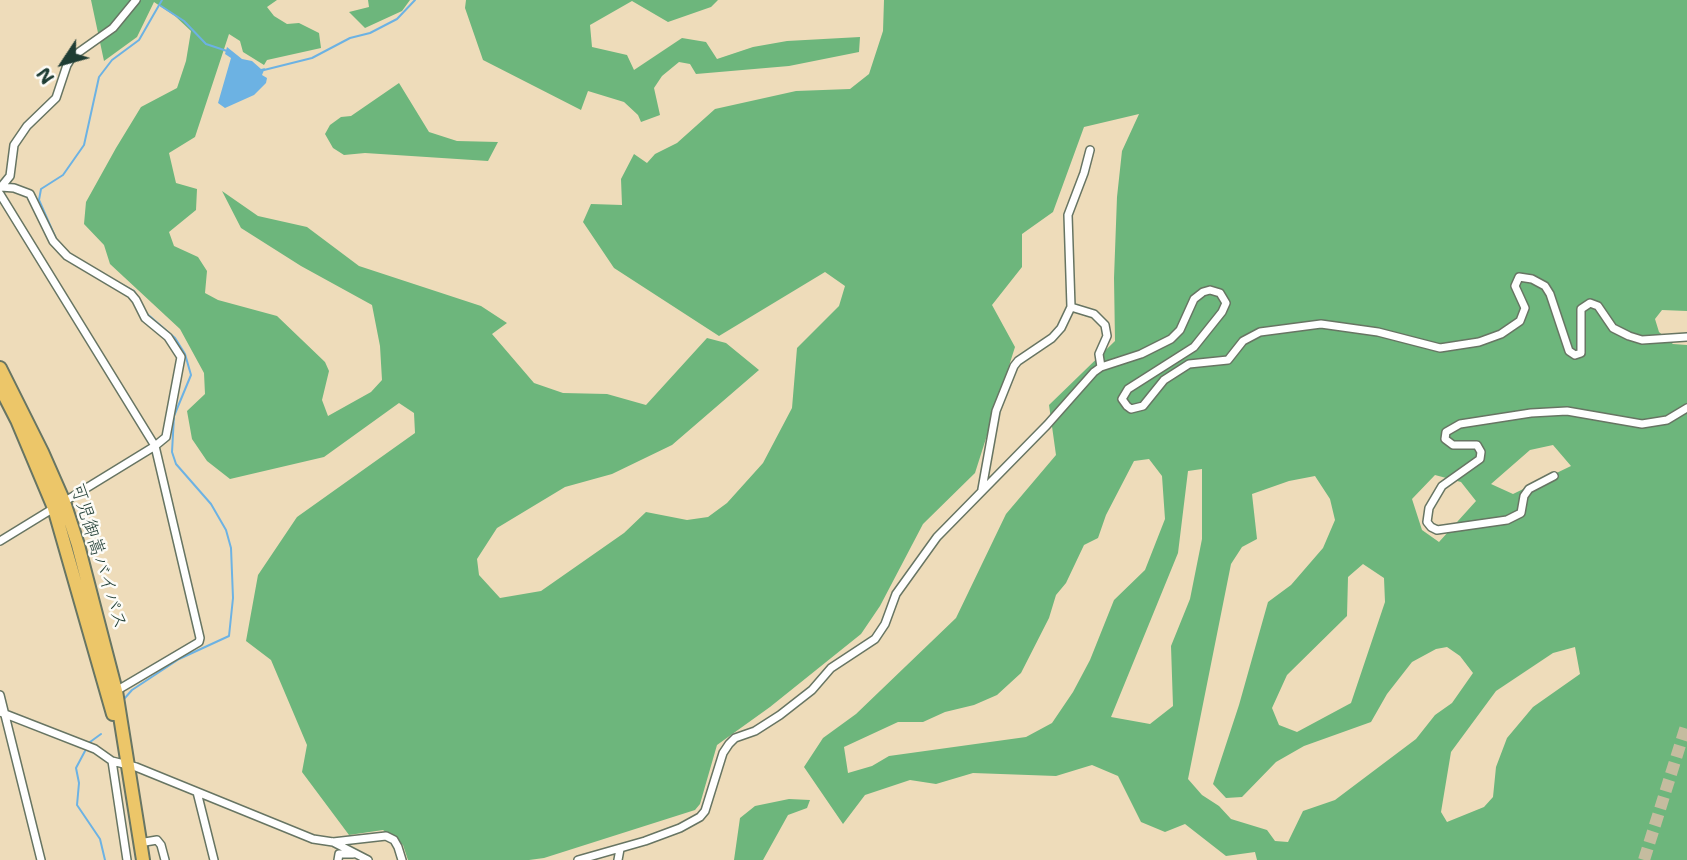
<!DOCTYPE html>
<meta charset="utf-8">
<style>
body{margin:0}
#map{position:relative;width:1687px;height:860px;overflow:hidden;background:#eedcba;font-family:"Shantell Sans",sans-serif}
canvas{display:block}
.north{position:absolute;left:28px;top:28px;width:70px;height:70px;-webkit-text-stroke:5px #fdfcf7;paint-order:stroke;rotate:234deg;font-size:19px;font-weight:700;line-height:28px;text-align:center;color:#1f3d34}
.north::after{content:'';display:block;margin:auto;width:24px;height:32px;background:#1f3d34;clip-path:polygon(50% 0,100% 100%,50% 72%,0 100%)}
</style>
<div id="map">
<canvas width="1687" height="860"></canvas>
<div class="north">N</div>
</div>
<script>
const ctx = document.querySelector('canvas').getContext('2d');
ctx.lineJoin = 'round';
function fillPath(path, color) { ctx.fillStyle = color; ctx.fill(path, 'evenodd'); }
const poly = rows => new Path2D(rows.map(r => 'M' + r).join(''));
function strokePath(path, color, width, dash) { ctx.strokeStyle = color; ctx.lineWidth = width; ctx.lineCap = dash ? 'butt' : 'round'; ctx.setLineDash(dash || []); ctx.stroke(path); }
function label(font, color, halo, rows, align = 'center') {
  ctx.font = font + ' "Shantell Sans","Klee One",sans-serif'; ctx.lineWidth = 5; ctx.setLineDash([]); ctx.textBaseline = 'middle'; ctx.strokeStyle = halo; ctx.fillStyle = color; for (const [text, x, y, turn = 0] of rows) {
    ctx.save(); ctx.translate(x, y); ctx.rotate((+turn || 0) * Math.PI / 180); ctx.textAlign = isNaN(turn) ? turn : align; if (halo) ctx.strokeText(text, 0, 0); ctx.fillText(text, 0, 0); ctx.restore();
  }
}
fillPath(poly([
 [91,0,277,0,267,7,274,16,287,24,299,23,319,33,321,48,267,60,264,65,243,52,240,41,229,34,195,137,169,153,176,183,197,189,196,210,169,232,174,246,198,257,207,271,205,293,218,300,277,316,325,362,329,371,322,400,328,416,371,392,382,380,380,346,372,305,301,266,241,228,222,191,258,216,307,227,359,266,481,306,507,323,492,334,534,383,563,393,607,394,646,405,707,338,726,343,759,370,672,445,612,474,565,487,497,528,477,559,479,575,500,598,541,591,624,533,646,512,687,520,708,517,727,503,763,463,792,408,797,348,839,306,845,286,825,272,719,336,614,268,583,222,591,204,622,205,621,179,634,154,647,163,655,154,677,143,715,109,796,91,850,89,869,74,883,31,884,0,1687,0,1687,311,1662,310,1655,319,1659,332,1673,344,1687,345,1687,860,1257,860,1255,852,1226,856,1185,824,1165,832,1141,822,1118,776,1092,765,1056,776,973,773,936,784,910,780,865,795,843,824,804,767,823,738,856,714,956,618,1006,514,1056,455,1049,405,1115,341,1114,278,1117,197,1122,151,1139,114,1084,127,1053,212,1022,234,1022,267,992,305,1015,347,975,473,923,524,880,606,861,634,770,707,717,745,700,804,695,810,544,858,529,860,408,860,403,845,383,830,349,835,302,772,307,745,271,660,246,641,258,575,297,517,415,433,414,413,399,403,324,457,230,479,207,461,192,439,187,411,205,394,204,373,180,329,110,264,104,245,84,224,86,202,116,148,141,107,177,88,186,61,191,31,175,16,154,2,137,37,104,61],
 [1553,445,1571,466,1513,494,1491,484,1530,450],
 [1149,459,1162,476,1165,519,1145,570,1114,600,1090,660,1073,692,1052,723,1026,737,889,756,872,766,848,773,844,747,898,722,923,722,945,712,974,705,997,695,1021,673,1049,618,1056,595,1066,583,1084,545,1098,538,1106,515,1134,461],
 [1202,469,1202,539,1190,599,1171,646,1173,706,1150,724,1111,717,1178,553,1188,471],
 [1435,475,1461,482,1476,501,1439,542,1422,530,1412,499],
 [1315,476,1330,499,1335,520,1323,548,1291,585,1268,602,1239,705,1213,784,1226,798,1242,797,1276,762,1304,746,1371,722,1387,694,1412,662,1436,649,1447,647,1460,656,1473,673,1452,703,1435,715,1416,739,1335,800,1303,811,1288,842,1275,841,1267,830,1231,819,1219,806,1202,795,1188,779,1231,564,1242,547,1257,539,1252,494,1289,481],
 [1363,564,1384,578,1385,602,1351,703,1297,732,1279,725,1272,708,1287,675,1347,616,1348,577],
 [1575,647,1580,674,1533,707,1507,738,1496,767,1493,797,1484,807,1447,822,1441,812,1451,752,1496,691,1553,653],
 [368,0,410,0,402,11,365,28,349,12,369,7],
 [466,0,718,0,711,7,668,22,632,1,590,25,592,47,627,55,634,70,682,38,706,42,717,59,753,47,787,41,860,37,859,52,789,66,696,74,690,64,679,62,662,76,654,88,660,115,641,122,638,115,624,102,588,91,581,110,483,60,465,8],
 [399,83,429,132,457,141,498,142,488,161,365,153,344,155,333,148,325,134,330,125,341,117,351,116],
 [789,799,810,800,807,808,788,815,763,860,734,860,740,818,755,806]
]), '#6db67c');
fillPath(poly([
 [227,47,242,59,252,61,261,69,265,68,262,75,267,78,266,83,254,95,225,108,218,103,231,58,225,54]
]), '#6cb2e3');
strokePath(poly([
 [161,6,184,21,206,44,227,51],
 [264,70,312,58,350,38,370,33,397,19,415,0],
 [57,241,39,200,41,189,63,175,84,145,99,77,112,60,139,40,162,0],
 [116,281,134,291,144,308],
 [124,699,132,690,179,659,229,636,233,598,231,548,226,530,211,504,176,464,172,452,174,416,191,375,185,354,175,338,146,313],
 [90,742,101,734],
 [85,751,76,768,79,783,77,805,100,839,105,860]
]), '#6cb2e3', 2);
strokePath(poly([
 [1644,860,1687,723]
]), '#c5bc9f', 12, [12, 6]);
const street = poly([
 [1,187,14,188,30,194,53,241,67,256,131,294,136,300,145,318,168,337,181,357,166,437,155,446,200,638,199,642,116,691],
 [1,187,10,176,14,145,27,126,56,98,67,65,72,57,113,28,136,0],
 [0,194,155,446,0,541],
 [1071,307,1094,314,1105,325,1107,336,1099,354,1101,367],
 [1554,476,1529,489,1524,496,1521,513,1507,520,1437,530,1431,527,1427,522,1429,508,1442,486,1480,459,1481,452,1477,445,1453,445,1445,439,1446,432,1460,424,1531,413,1567,411,1642,424,1667,420,1687,408],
 [982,489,996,411,1014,366,1018,361,1052,338,1061,328,1071,307,1068,215,1084,173,1090,150],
 [0,695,41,860],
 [0,712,95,749,112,761,136,767,313,839,333,842,386,836,394,840,398,847,402,860],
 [112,761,127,860],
 [197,792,214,860],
 [333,842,368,860],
 [139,843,157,840,161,845,165,860],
 [338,860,339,854,353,854],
 [578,860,645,841,680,828,700,817,705,811,723,753,729,744,735,738,755,731,780,715,812,690,831,668,875,639,885,624,896,594,937,537,1047,425,1094,372,1101,367,1141,354,1171,339,1180,330,1194,299,1203,292,1210,290,1220,293,1226,303,1222,312,1194,347,1128,389,1122,399,1127,406,1131,409,1143,406,1164,380,1189,364,1228,360,1243,341,1260,332,1321,324,1378,332,1440,348,1479,342,1501,334,1520,321,1525,308,1515,286,1519,277,1532,279,1545,286,1550,294,1569,351,1575,355,1581,353,1581,309,1590,303,1598,306,1613,328,1629,336,1642,340,1687,337],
 [618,860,620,849]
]);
const highway = poly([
 [0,368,42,452,64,502,78,545,116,691,143,860],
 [0,387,17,420,54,508,113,714]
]);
strokePath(street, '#677563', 10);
strokePath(highway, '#677563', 16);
strokePath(street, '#fff', 7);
strokePath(highway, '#ecc669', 12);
label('19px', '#1f3d34', '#fdfcf7', [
 ["可児御嵩バイパス",98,556,73]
]);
</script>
